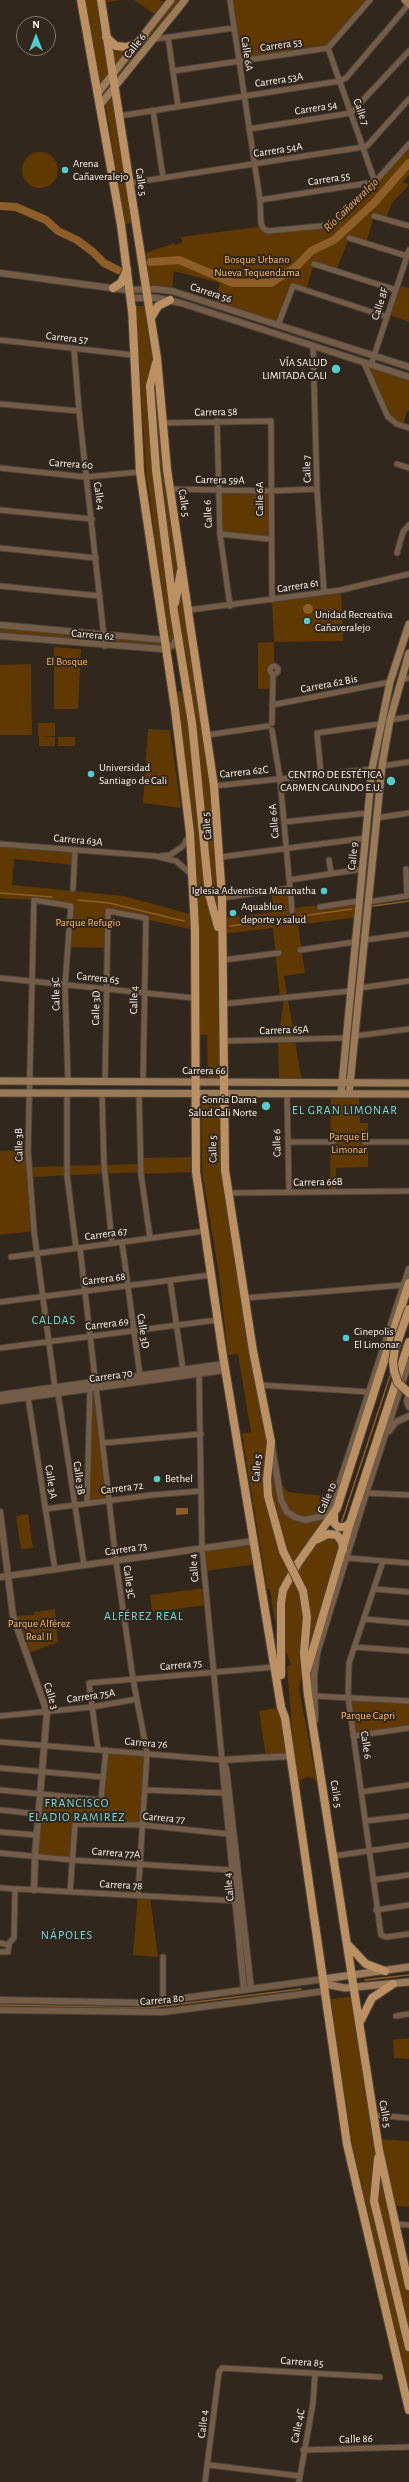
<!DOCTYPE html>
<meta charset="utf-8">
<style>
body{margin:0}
#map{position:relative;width:409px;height:2482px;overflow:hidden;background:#32271d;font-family:"Alegreya Sans",sans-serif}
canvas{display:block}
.north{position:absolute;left:16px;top:16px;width:40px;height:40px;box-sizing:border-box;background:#32271d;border:1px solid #827970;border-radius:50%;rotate:0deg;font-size:11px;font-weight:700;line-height:16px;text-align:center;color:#fbf4ed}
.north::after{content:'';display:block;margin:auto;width:14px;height:18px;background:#52cdcd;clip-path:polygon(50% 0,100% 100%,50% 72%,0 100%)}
</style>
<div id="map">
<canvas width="409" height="2482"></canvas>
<div class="north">N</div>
</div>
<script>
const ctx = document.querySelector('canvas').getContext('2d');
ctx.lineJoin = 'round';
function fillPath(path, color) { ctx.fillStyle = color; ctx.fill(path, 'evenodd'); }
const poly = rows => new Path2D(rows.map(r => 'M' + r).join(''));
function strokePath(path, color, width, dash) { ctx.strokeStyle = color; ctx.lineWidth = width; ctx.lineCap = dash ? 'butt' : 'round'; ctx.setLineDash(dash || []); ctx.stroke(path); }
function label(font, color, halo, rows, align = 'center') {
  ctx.font = font + ' "Alegreya Sans",sans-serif'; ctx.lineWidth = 4; ctx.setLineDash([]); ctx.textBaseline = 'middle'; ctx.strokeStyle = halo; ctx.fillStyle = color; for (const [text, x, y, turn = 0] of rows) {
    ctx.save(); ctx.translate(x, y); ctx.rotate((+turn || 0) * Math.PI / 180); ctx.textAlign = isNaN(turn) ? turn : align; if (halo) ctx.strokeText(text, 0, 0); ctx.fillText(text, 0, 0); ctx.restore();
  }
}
fillPath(poly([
 [81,0,121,0,102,3,109,41,131,46,159,17,134,0,159,0,168,4,171,0,185,0,114,89,133,223,125,224,103,89,98,93],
 [230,0,370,0,328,48,238,61],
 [409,144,409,175,403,182,409,185,392,203,386,219,374,216,366,243,349,238,336,271,314,264,306,290,291,289,278,325,215,304,220,283,174,271,172,291,147,289,140,255,174,243,175,245,182,243,181,237,257,227,261,224,264,229,331,225],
 '22 170a18 18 0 1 1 36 0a18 18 0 1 1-36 0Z',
 [401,286,409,288,409,322,390,315],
 [136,306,149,306,162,423,203,706,225,918,274,912,271,891,290,888,292,908,359,901,358,917,298,925,305,973,284,976,302,1082,279,1082,278,1042,284,998,280,998,273,928,223,934,223,1082,208,1082,207,1035,200,1035,195,833,176,692,183,691,176,650,170,651,146,471],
 [364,363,409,377,409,411,407,411,403,426,388,417],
 [218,490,270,491,270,539,220,534],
 [341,590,343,641,274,642,274,666,270,670,273,688,258,689,258,643,274,642,272,600],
 [0,625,164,640,166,649,0,636],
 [54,647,81,649,78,709,54,709],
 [31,664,32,735,0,735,0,665],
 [38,723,55,723,55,736,38,736],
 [148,729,170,730,181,808,143,803],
 [39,736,55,737,55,746,39,746],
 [58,737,75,737,75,746,58,746],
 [0,844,75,850,74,865,14,859,12,885,124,896,194,915,195,930,108,911,107,948,67,947,70,906,34,900,0,898],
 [201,1093,223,1094,228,1193,281,1484,288,1492,324,1496,332,1480,341,1482,316,1540,328,1534,342,1542,311,1654,304,1657,299,1689,317,1783,313,1778,307,1777,301,1780,299,1786,294,1755,287,1666,291,1665,274,1617,270,1589,267,1589,242,1434,251,1432,238,1354,228,1355,219,1274,202,1171],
 [331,1094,359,1094,360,1123,368,1123,368,1167,336,1168,336,1192,330,1192],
 [28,1150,29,1167,140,1164,141,1158,196,1157,196,1172,141,1174,141,1172,30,1177,34,1231,0,1235,0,1151],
 [98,1387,108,1500,87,1503,90,1388],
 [28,1514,33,1548,21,1549,16,1516],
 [250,1542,258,1564,204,1571,202,1548],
 [206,1588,208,1605,152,1612,150,1595],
 [55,1609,58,1642,26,1654,13,1616,34,1615,34,1612],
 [348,1696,409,1701,409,1728,353,1736],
 [281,1707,290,1756,266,1757,259,1711],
 [106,1750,147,1753,143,1825,75,1824,72,1860,35,1856,40,1793,101,1800],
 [138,1895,150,1896,158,1957,133,1955],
 [356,1996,378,2139,409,2141,409,2207,391,2205,409,2286,409,2392,352,2143,333,2016,331,1999],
 [409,2038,409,2059,394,2058,393,2040]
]), '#5f3802');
fillPath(poly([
 '303 609a5 5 0 1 1 10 0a5 5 0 1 1-10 0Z',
 [176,1508,188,1508,188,1514,176,1515]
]), '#8d5e27');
strokePath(poly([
 [0,893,52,897],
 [78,900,109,903,184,921],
 [373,906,409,901],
 [230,926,352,909],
 [342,1521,391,1373],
 [365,1980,409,1975],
 [0,2005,148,2008,301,1989]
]), '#8d5e27', 1.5);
strokePath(poly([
 [0,206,16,207,46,220,58,231,77,240,93,252,104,263,118,270],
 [151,262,179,260,233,283,271,283,296,267,311,251,334,240,374,203,409,163]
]), '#8d5e27', 8);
const minor = poly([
 [230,0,260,200,261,224,264,229,268,231,332,225,375,182,409,144],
 [168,37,178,106],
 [155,39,234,28],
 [328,48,375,182],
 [173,71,328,48,370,0],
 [153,110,163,177],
 [119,116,340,81,346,78,409,4],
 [249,129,351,113,409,51],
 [130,183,363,147,367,146,409,99],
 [260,200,375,182],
 [374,216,409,226],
 [349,238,407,256],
 [314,264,396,290],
 [278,325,293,286,387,317],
 [0,340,133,355],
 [313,346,317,489,324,592],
 [74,349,79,411,105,646],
 [364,363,388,417,397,424,409,428],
 [371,365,409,250],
 [0,404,79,411],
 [217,421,220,534,230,606],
 [162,423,271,421,272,600],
 [397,464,409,468],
 [0,468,86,477,140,472],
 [170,489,270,491,317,489],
 [0,510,92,519],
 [220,534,270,539],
 [0,548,96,558],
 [397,553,403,532,409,525],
 [0,586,100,596],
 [189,610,341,590,409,574],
 '270 670a4 4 0 1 1 8 0a4 4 0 1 1-8 0Z',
 [401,680,409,678],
 [272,705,390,682],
 [390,720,409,717],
 [272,723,273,674],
 [272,730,280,779,292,911],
 [207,735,268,726],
 [382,766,409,762],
 [321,774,317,733,380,724],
 [214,786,372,769],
 [376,818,409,813],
 [284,822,368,813],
 [0,844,155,856,176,861,191,874],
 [160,856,170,855,183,846,189,836],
 [221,857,366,838],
 [329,860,331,873],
 [289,880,363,869],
 [73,889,75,850],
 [222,898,290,888],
 [368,902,407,896,406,869],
 [320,907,359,901],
 [365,940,409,934],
 [300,950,355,942],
 [223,960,279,953],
 [0,978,194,998],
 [360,988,409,981],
 [223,1004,350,991],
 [355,1036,409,1029],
 [223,1041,346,1038],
 [105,1082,108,911,146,918,143,1082],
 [67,1093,67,1175,76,1248],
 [102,1093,104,1164,112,1243],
 [139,1093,141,1174,150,1238],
 [287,1094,289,1192],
 [288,1142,333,1142],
 [365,1142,409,1142],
 [228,1193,409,1191],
 [122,1242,140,1376],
 [80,1248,116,1561,133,1679,147,1753,138,1895],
 [11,1257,204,1231],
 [170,1280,183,1370],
 [245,1298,404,1285],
 [0,1302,211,1275],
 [0,1348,217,1320],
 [259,1385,370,1392],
 [55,1388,34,1231,28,1150,34,900,71,906,65,985,68,1082],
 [58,1393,84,1565],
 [28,1397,55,1570],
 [103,1443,201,1434],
 [366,1493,409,1495],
 [87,1503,90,1388],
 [45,1509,152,1495,201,1491],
 [347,1558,409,1563],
 [383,1561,349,1663,348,1696,381,1935,386,1937,409,1934],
 [375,1589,409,1592],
 [364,1619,409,1623],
 [354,1647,409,1651],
 [314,1696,409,1701],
 [0,1716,92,1707,137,1699],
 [353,1736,409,1728],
 [0,1742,222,1760,202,1548,199,1374],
 [98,1750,89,1683,275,1667],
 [0,1768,103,1777],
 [0,1790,101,1800,106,1750],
 [145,1790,223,1793],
 [361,1792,409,1785],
 [0,1810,38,1814],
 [365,1821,409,1816],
 [0,1832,36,1835],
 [0,1853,72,1860,231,1870],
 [334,1856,409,1845],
 [373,1880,409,1875],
 [0,1888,239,1901],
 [70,1892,75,1824,143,1825,228,1834],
 [376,1910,409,1905],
 [0,1943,9,1945,8,1952,0,1952],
 [8,1944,14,1938,15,1889],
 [163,2001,163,1957],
 [396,2016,409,2014],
 [374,2115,409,2118],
 [395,2224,409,2225],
 [303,2450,409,2447],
 [209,2465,300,2476],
 [205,2482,219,2372,222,2368,380,2377],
 [299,2482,313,2403,315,2374]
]);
const tertiary = poly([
 [0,273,126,290,155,289,172,291,409,367],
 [131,298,157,298,181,303,409,377],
 [0,625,164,640],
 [0,636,162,649,173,645,178,637],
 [409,1394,407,1401,409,1407],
 [0,1395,224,1364],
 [0,1401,225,1370],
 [389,1431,396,1422,409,1416],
 [272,1447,281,1500,287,1512,295,1517,305,1520,323,1516,328,1511,336,1494,409,1269],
 [0,1512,13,1616,47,1712,35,1856,34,1890],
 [0,1577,254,1541],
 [315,1720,314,1675,317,1653,366,1493,409,1362],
 [222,1760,226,1768,251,1989],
 [222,1760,244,1990],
 [222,1760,290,1756],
 [0,2000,148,2003,324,1979],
 [0,2010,163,2012,326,1991]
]);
const secondary = poly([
 [405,0,409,4],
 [98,93,171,0],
 [100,105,185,0],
 [0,1081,409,1083],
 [0,1093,409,1094],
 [341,1094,372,769,390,682,409,624],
 [349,1094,382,766,390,720,409,653],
 [324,1979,330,1985,345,1988,409,1982],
 [324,1979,409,1967]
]);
const primary = poly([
 [81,0,121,225,132,311],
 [101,0,157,358,167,469,214,786,222,898,225,1170,253,1351,271,1442,267,1479,268,1496,283,1551],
 [106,37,116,46,126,47,136,44,144,37],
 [113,288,121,283,127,270],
 [132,307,140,472,175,709,190,833,195,930,196,1172,223,1356,281,1707,285,1718,347,2144,409,2410],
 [151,318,158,306,170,300],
 [156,363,150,386,156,470,174,612,192,723,209,894,218,927],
 [175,603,181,571],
 [334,1515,334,1523,338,1527,345,1527,350,1523],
 [318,1539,328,1534,337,1535,342,1542,343,1549],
 [303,1591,307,1617,304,1653,308,1695,379,2150,409,2286],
 [307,1670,350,1523,409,1342],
 [281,1675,281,1603,283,1590,298,1563,337,1508,409,1283],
 [349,1946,366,1964,385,1971],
 [361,2020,372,1998,393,1984],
 [378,2158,374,2201,409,2347]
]);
strokePath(minor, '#4e443a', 7);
strokePath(tertiary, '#4e443a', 8);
strokePath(secondary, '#4e443a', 9);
strokePath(primary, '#4e443a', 10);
strokePath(minor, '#735d48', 5);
strokePath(tertiary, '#735d48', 6);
strokePath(secondary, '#9b7a58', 7);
strokePath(primary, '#bb9063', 8);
const primaryBridge = poly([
 [409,1309,395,1349,393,1361,394,1371,398,1383,409,1393],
 [283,1551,303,1591]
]);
strokePath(primaryBridge, '#4e443a', 10, []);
strokePath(primaryBridge, '#bb9063', 8);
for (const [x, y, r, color] of [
 [65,170,4,"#52cdcd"],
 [336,369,5,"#52cdcd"],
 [307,621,4,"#52cdcd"],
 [91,774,4,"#52cdcd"],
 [391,781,5,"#52cdcd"],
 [324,891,4,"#52cdcd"],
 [233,913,4,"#52cdcd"],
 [266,1106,5,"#52cdcd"],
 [346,1338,4,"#52cdcd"],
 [157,1479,4,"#52cdcd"]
]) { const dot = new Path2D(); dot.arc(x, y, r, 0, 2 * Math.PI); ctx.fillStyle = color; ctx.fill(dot); strokePath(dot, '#32271d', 1.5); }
label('11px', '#fbf4ed', '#32271d', [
 ["Carrera 53",281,45,-8],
 ["Calle 6",135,46,-51],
 ["Calle 6A",247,54,82],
 ["Carrera 53A",279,80,-9],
 ["Carrera 54",316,108,-9],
 ["Calle 7",361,112,71],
 ["Carrera 54A",278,150,-9],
 ["Carrera 55",329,179,-9],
 ["Calle 5",141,182,82],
 ["Carrera 56",211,293,18],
 ["Calle 8F",380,304,-72],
 ["Carrera 57",67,338,6],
 ["Carrera 58",216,412,-1],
 ["Carrera 60",71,464,4],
 ["Calle 7",307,469,-92],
 ["Carrera 59A",220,480,1],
 ["Calle 4",99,496,82],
 ["Calle 6A",260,499,-90],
 ["Calle 5",184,503,82],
 ["Calle 6",208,514,-93],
 ["Carrera 61",298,586,-9],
 ["Carrera 62",93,635,5],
 ["Carrera 62 Bis",329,684,-11],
 ["Carrera 62C",244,772,-6],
 ["Calle 6A",274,821,-95],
 ["Calle 5",207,826,-95],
 ["Carrera 63A",78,840,5],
 ["Calle 9",353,856,-84],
 ["Carrera 65",98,978,6],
 ["Calle 3C",56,994,-91],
 ["Calle 4",134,1000,-89],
 ["Calle 3D",96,1008,-89],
 ["Carrera 65A",284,1030,-2],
 ["Carrera 66",204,1071],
 ["Calle 6",277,1143,-91],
 ["Calle 3B",19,1145,-91],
 ["Calle 5",213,1149,-91],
 ["Carrera 66B",318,1182,-1],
 ["Carrera 67",106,1234,-8],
 ["Carrera 68",104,1279,-7],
 ["Carrera 69",107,1324,-7],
 ["Calle 3D",143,1331,82],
 ["Carrera 70",111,1376,-8],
 ["Calle 5",257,1468,-85],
 ["Calle 3B",79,1478,82],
 ["Calle 3A",51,1482,82],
 ["Carrera 72",122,1488,-7],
 ["Calle 10",327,1498,-66],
 ["Carrera 73",126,1549,-9],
 ["Calle 4",194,1568,-95],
 ["Calle 3C",129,1582,82],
 ["Carrera 75",181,1665,-5],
 ["Calle 3",51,1696,73],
 ["Carrera 75A",91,1696,-8],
 ["Carrera 76",146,1743,5],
 ["Calle 6",366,1745,82],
 ["Calle 5",336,1794,81],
 ["Carrera 77",164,1818,5],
 ["Carrera 77A",116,1853,4],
 ["Carrera 78",121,1885,3],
 ["Calle 4",229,1887,-96],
 ["Carrera 80",162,2000,-5],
 ["Calle 5",385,2114,80],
 ["Carrera 85",302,2362,4],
 ["Calle 4",203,2424,-84],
 ["Calle 4C",298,2426,-78],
 ["Calle 86",356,2439,-2]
]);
label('11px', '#fbf4ed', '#32271d', [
 ["Arena",73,164],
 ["Cañaveralejo",73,177],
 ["VÍA SALUD",327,363,"right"],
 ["LIMITADA CALI",327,376,"right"],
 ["Unidad Recreativa",315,615],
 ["Cañaveralejo",315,628],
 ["Universidad",99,768],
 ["Santiago de Cali",99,781],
 ["CENTRO DE ESTÉTICA",382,775,"right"],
 ["CARMEN GALINDO E.U.",382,788,"right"],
 ["Iglesia Adventista Maranatha",316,891,"right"],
 ["Aquablue",241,907],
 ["deporte y salud",241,920],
 ["Sonria Dama",257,1100,"right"],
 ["Salud Cali Norte",257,1113,"right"],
 ["Cinepolis",354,1332],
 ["El Limonar",354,1345],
 ["Bethel",165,1479]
], 'left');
label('11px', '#fdb66a', '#32271d', [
 ["Bosque Urbano",257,260],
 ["Nueva Tequendama",257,273],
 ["El Bosque",67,662],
 ["Parque Refugio",88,923],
 ["Parque El",349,1137],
 ["Limonar",349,1150],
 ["Parque Alférez",39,1624],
 ["Real II",39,1637],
 ["Parque Capri",368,1716]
]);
label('italic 12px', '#f4ae62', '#32271d', [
 ["Río Cañaveralejo",351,205,-44]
]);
ctx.letterSpacing = '1px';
label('12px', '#70dcdb', '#32271d', [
 ["EL GRAN LIMONAR",345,1110],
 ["CALDAS",54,1320],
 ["ALFÉREZ REAL",144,1616],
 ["FRANCISCO",77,1803],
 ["ELADIO RAMIREZ",77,1817],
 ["NÁPOLES",67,1935]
]);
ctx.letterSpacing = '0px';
</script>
